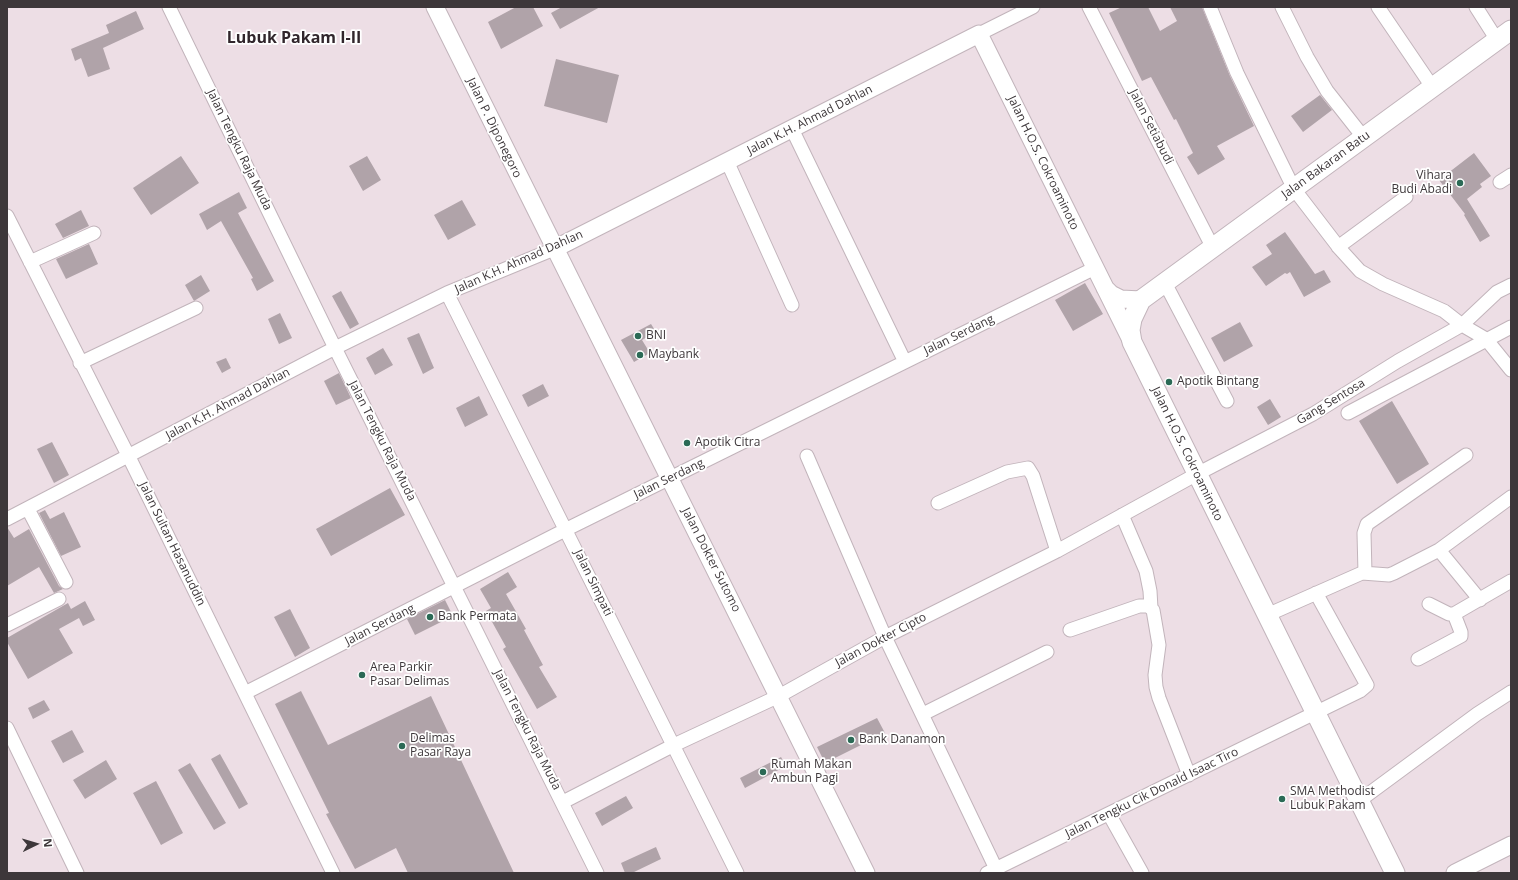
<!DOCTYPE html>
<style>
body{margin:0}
#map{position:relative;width:1518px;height:880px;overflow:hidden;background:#eddee5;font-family:"Open Sans",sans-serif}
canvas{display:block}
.frame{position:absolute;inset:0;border:8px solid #3d373a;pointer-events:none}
.north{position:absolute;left:16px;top:824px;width:40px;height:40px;-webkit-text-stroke:3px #fff;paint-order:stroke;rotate:85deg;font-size:11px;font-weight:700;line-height:16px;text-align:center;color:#3d373a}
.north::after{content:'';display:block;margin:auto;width:14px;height:18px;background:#3d373a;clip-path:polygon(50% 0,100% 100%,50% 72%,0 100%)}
</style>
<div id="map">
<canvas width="1518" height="880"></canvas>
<div class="frame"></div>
<div class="north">N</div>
</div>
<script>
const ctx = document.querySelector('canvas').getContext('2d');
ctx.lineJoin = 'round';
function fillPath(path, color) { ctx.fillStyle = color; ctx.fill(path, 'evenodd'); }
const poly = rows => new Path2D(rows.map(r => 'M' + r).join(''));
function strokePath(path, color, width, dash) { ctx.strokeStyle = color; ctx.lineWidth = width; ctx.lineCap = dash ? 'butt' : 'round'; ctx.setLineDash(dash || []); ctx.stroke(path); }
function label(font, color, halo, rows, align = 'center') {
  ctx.font = font + ' "Open Sans",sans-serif'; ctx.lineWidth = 3.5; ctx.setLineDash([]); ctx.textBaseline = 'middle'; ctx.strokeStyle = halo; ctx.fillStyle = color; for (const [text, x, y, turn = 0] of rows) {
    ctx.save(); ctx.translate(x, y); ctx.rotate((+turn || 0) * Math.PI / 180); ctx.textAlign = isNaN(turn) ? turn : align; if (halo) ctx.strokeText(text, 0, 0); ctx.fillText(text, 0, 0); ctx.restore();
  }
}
fillPath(poly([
 [516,7,533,7,543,26,501,49,488,22],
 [562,7,600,7,560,29,551,13],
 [1122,7,1148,7,1160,31,1177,21,1170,7,1202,7,1230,76,1254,126,1217,146,1225,159,1198,175,1187,157,1193,153,1176,119,1174,120,1151,77,1142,81,1109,13],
 [136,11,144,29,103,48,110,69,88,77,81,58,75,61,71,49,109,33,106,25],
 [556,59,619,75,607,123,544,106],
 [1320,95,1332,110,1303,132,1291,116],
 [1474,153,1491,176,1480,184,1482,187,1467,199,1490,236,1480,242,1464,215,1465,214,1439,180],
 [181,156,199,183,151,215,133,188],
 [367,156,381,180,363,191,349,166],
 [239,192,247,208,238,213,274,281,257,291,251,279,253,278,221,221,207,230,199,214],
 [462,200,476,225,448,240,434,215],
 [81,210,89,226,63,238,55,224],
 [1285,232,1315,274,1324,270,1331,282,1304,297,1290,272,1287,274,1285,273,1266,286,1252,267,1272,254,1266,245],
 [89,244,98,264,66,279,56,259],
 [201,275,210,291,194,301,185,285],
 [1085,283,1103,314,1073,331,1055,300],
 [341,291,359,324,350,329,332,296],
 [280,313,292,338,279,344,268,319],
 [1240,322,1253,346,1224,362,1211,338],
 [651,324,656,332,642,340,650,353,634,362,621,340],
 [419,333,434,368,423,374,407,338],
 [383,348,393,365,375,375,366,358],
 [226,358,231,368,222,373,216,362],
 [339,373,351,398,336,405,324,381],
 [543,384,549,396,528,407,522,395],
 [479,396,488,415,465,427,456,408],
 [1270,399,1281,417,1268,425,1257,407],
 [1392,401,1429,464,1397,484,1359,421],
 [52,442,69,475,54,483,37,449],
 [390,488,405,515,331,556,316,529],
 [45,510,50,519,64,512,81,547,61,556,39,513],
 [7,527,14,538,29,529,59,586,63,589,54,593,39,567,7,586],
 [508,572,517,587,506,594,526,629,524,630,543,665,539,667,557,697,537,709,503,649,506,647,486,611,491,608,480,589],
 [445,600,453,616,415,635,407,619],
 [85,601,95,620,83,626,79,618,59,629,73,653,28,679,7,642,7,638,68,603,71,609],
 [290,609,310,648,295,657,274,617],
 [301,691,328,745,431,696,514,873,408,873,396,848,355,869,326,814,329,813,275,704],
 [44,700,50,710,33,719,28,708],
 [877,718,885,733,825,763,817,747],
 [72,730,84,752,63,763,51,741],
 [220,754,248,804,239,809,211,759],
 [781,757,786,766,745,788,740,778],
 [106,760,117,779,85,799,73,780],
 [190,763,226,823,214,830,178,770],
 [156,781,183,833,161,845,133,793],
 [626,796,633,808,602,826,595,813],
 [656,847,661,859,632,873,625,873,621,863]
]), '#b0a3a9');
const minor = poly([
 [169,7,335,348,597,873],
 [1089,7,1213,248],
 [1210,7,1237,73,1294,189,1340,249,1360,271,1383,284,1444,311,1462,325,1486,339,1511,370],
 [1282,7,1307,57,1327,91,1364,138],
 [1378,7,1433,88],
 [1476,7,1497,40],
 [979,34,1033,7],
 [792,129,905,362],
 [727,161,792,305],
 [1500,182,1511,175],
 [7,216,129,457,333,873],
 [1338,247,1406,197],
 [30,262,94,233],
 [1165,283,1227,401],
 [447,293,737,873],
 [80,363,196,308],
 [1348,413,1511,327],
 [807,456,885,637,998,873],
 [938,503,1007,472,1028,468,1033,476,1057,551],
 [28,509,66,582],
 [1122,515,1146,571,1150,591,1151,608],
 [7,519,335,348,447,293,554,249],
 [1439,550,1480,600],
 [1365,573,1364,533,1367,524,1466,455],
 [1429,604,1449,614,1454,614,1511,581],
 [1267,615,1362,573,1389,575,1394,573,1439,550,1511,497],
 [7,625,59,599],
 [1070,630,1139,606,1148,606,1153,610,1159,645,1155,675,1156,687,1159,698,1189,775],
 [1418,659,1461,636,1461,632,1454,614],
 [245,693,567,529,1095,268],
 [923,714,1047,652],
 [7,728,77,873],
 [1359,801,1477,714,1511,692],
 [563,802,674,745,779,696,885,637,1057,551,1197,474,1313,414,1398,361,1462,325,1497,292,1511,285],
 [1109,814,1142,873],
 [987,873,1360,691,1367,685,1316,593]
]);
const major = poly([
 [435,7,866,873],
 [554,249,979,34,1132,342],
 [1105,288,1111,294,1121,299,1141,300],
 [1455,873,1511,845]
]);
const highway = poly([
 [1395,873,1132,342,1130,330,1132,319,1141,300,1511,30]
]);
strokePath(minor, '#c2b4bb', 15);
strokePath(major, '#c2b4bb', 19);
strokePath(highway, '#c2b4bb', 21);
strokePath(minor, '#fff', 13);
strokePath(major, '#fff', 17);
strokePath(highway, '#fff', 19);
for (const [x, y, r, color] of [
 [1460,183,4,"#2b6a56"],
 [638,336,4,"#2b6a56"],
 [640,355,4,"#2b6a56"],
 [1169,382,4,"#2b6a56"],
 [687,443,4,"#2b6a56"],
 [430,617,4,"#2b6a56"],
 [362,675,4,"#2b6a56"],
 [851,740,4,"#2b6a56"],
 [402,746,4,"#2b6a56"],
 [763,772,4,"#2b6a56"],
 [1282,799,4,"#2b6a56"]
]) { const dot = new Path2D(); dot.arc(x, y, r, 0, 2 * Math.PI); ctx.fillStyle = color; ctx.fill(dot); strokePath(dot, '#fff', 1.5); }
label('12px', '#3d373a', '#fff', [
 ["Jalan K.H. Ahmad Dahlan",810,120,-27],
 ["Jalan Setiabudi",1151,127,63],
 ["Jalan P. Diponegoro",494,128,64],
 ["Jalan Tengku Raja Muda",239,150,64],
 ["Jalan H.O.S. Cokroaminoto",1043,163,64],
 ["Jalan Bakaran Batu",1326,165,-36],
 ["Jalan K.H. Ahmad Dahlan",519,262,-24],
 ["Jalan Serdang",959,335,-26],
 ["Gang Sentosa",1331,402,-31],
 ["Jalan K.H. Ahmad Dahlan",228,404,-28],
 ["Jalan Tengku Raja Muda",382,441,63],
 ["Jalan H.O.S. Cokroaminoto",1187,454,64],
 ["Jalan Serdang",669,479,-26],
 ["Jalan Sultan Hasanuddin",172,544,64],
 ["Jalan Dokter Sutomo",711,560,63],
 ["Jalan Simpati",593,583,64],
 ["Jalan Serdang",380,625,-27],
 ["Jalan Dokter Cipto",881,640,-28],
 ["Jalan Tengku Raja Muda",527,730,63],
 ["Jalan Tengku Cik Donald Isaac Tiro",1152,793,-26]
]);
label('12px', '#3d373a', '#fff', [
 ["Vihara",1452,176,"right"],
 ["Budi Abadi",1452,190,"right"],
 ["BNI",646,336],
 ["Maybank",648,355],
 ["Apotik Bintang",1177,382],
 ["Apotik Citra",695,443],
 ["Bank Permata",438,617],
 ["Area Parkir",370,668],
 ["Pasar Delimas",370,682],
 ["Delimas",410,739],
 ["Pasar Raya",410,753],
 ["Bank Danamon",859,740],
 ["Rumah Makan",771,765],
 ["Ambun Pagi",771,779],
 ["SMA Methodist",1290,792],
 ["Lubuk Pakam",1290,806]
], 'left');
label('bold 16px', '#31262c', '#fff', [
 ["Lubuk Pakam I-II",294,38]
]);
</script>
